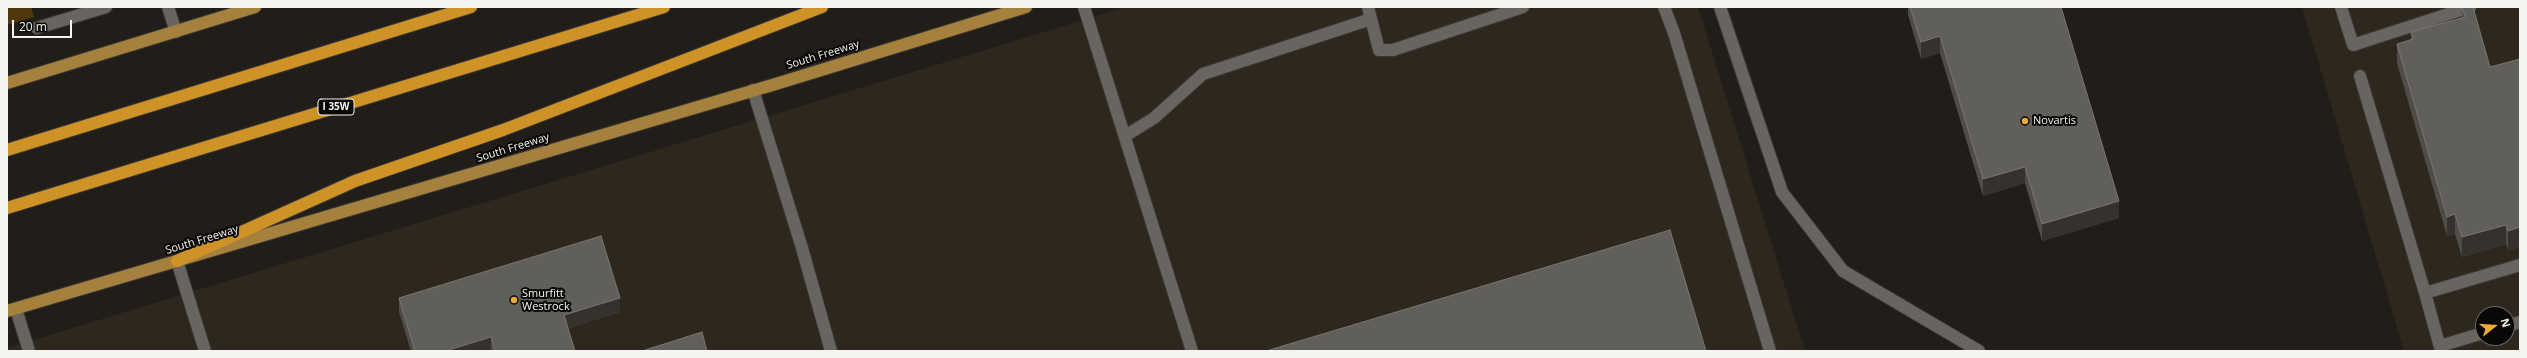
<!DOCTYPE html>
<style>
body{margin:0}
#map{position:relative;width:2527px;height:358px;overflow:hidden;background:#211d19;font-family:"Open Sans",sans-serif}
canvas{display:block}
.frame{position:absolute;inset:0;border:8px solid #f6f4f0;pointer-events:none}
.north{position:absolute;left:2475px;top:306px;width:40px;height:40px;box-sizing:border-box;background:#090806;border:1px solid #686664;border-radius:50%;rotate:73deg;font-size:11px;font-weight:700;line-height:16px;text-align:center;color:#f6f4f0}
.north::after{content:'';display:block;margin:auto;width:14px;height:18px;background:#eba93a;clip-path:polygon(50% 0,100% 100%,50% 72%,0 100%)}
.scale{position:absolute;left:12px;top:20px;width:60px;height:18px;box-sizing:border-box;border:2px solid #f6f4f0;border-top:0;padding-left:5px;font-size:12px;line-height:14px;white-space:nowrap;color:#f6f4f0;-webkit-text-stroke:3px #090806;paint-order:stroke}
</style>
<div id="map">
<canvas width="2527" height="358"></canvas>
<div class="frame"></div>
<div class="north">N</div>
<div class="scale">20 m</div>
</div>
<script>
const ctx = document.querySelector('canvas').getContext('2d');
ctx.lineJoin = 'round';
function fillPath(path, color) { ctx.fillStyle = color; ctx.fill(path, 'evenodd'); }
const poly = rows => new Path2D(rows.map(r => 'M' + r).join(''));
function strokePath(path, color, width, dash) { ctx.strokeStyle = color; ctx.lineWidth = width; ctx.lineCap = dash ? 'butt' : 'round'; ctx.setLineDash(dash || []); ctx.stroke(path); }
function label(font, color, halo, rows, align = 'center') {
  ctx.font = font + ' "Open Sans",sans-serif'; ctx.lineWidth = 4; ctx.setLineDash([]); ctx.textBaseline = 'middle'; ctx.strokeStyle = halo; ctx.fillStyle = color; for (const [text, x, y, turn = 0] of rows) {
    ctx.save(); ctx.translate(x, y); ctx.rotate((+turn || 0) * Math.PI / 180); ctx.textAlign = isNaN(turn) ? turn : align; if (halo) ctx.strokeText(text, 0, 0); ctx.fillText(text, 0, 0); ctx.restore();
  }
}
fillPath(poly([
 [1126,7,1698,7,1805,351,7,351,7,348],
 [2302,7,2520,7,2520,351,2404,351],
 [2483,314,2507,314,2507,338,2483,338]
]), '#2e271e');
fillPath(poly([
 [7,7,31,7,34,17,7,25]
]), '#50370d');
const minor = poly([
 [168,7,176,32],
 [1084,7,1192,351],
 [1368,7,1379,50,1393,50,1523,7],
 [1664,7,1674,33,1770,351],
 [1720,7,1782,192,1843,271,1979,351],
 [2341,7,2353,45,2470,7],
 [37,28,106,7],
 [2360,76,2425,293],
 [753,90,802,248,831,351],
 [1125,136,1154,118,1203,74,1371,19],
 [177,261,205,351],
 [16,309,29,351],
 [2507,326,2520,322],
 [2440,346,2483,333],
 [2441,351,2425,293,2520,265]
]);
const major = poly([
 [7,83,255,7],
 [7,311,779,83,1026,7]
]);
const highway = poly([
 [7,150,471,7],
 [7,208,664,7],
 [177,261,355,181,503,130,822,7]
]);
strokePath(minor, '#393734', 14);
strokePath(major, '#393734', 14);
strokePath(highway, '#393734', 14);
strokePath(minor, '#68645f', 12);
strokePath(major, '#a6803d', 12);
strokePath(highway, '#cf9227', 12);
fillPath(poly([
 [1908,7,2061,7,2119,218,2042,241,2025,183,1983,196,1940,53,1921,59,1908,15],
 [2462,7,2490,67,2520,59,2520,247,2508,250,2506,244,2462,257,2455,234,2447,236,2397,63,2397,44,2411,40,2411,32,2462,18],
 [399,298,620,312,568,328,575,351,411,351,399,312]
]), '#504d48');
fillPath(poly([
 [1940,36,1940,53,1921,59,1921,42],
 [2025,167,2025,183,1983,196,1983,179],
 [2119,201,2119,218,2042,241,2042,224],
 [2455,214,2455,234,2447,236,2447,217],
 [2506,225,2506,244,2462,257,2462,237],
 [2520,227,2520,247,2508,250,2508,231],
 [620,298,620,312,564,329,564,315],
 [491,337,491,351,445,351]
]), '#35322d');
const building = poly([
 [1910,7,2061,7,2119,201,2042,224,2025,167,1983,179,1940,36,1921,42,1910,7],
 [2462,7,2473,7,2490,67,2520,59,2520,227,2508,231,2506,225,2462,237,2455,214,2447,217,2397,44,2413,39,2411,32,2465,17,2462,7],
 [1670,230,1706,351,1266,351,1670,230],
 [601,236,620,298,564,315,575,351,495,351,491,337,445,351,415,351,399,298,601,236],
 [702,332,707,351,642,351,702,332]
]);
fillPath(building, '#615f5a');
strokePath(building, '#797671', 1);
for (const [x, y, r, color] of [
 [2025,121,4,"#eba93a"],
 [514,300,4,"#eba93a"]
]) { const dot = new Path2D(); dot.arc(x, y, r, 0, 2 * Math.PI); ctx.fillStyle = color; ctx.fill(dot); strokePath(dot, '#090806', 1.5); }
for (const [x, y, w] of [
 [336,107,36]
]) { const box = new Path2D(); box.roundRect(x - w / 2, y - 8, w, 16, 3); ctx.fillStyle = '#090806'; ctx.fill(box); strokePath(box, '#f6f4f0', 1); }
label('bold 10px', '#f6f4f0', null, [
 ["I 35W",336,107]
]);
label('11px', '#f6f4f0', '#090806', [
 ["South Freeway",823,55,-17],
 ["South Freeway",513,148,-17],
 ["South Freeway",202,240,-17]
]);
label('11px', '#f6f4f0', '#090806', [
 ["Novartis",2033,121],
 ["Smurfitt",522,294],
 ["Westrock",522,307]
], 'left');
</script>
